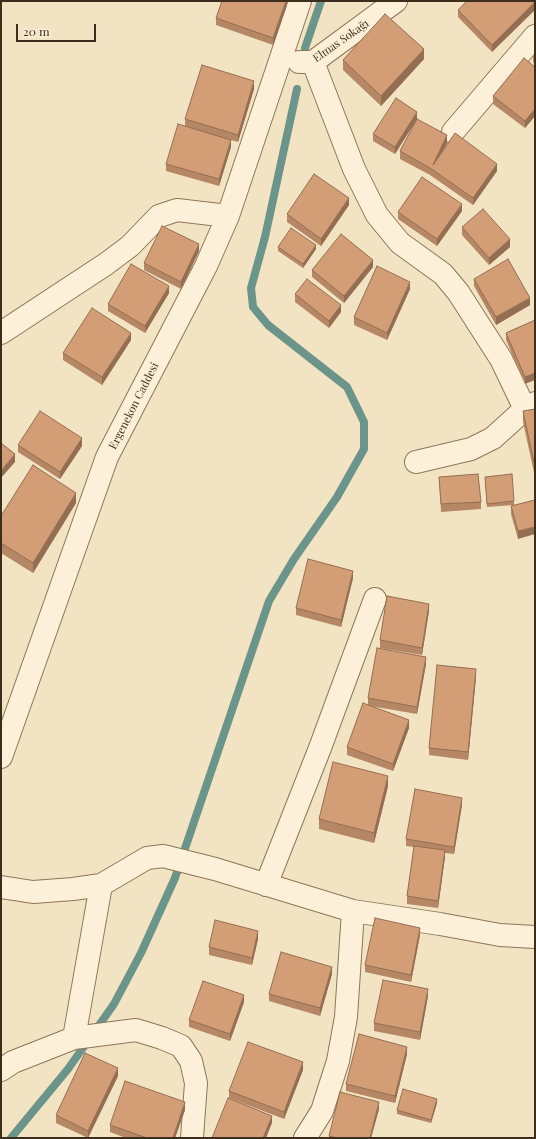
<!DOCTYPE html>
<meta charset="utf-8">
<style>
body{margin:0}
#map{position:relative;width:536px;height:1139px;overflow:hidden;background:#f2e4c3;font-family:"Playfair Display",serif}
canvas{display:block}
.frame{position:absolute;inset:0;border:2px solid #3d2d1d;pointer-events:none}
.scale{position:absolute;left:16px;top:24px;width:80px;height:18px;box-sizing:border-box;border:2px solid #3d2d1d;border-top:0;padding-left:5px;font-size:12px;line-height:14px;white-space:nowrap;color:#3d2d1d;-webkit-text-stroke:3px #f9eed4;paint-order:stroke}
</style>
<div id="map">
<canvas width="536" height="1139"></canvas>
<div class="frame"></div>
<div class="scale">20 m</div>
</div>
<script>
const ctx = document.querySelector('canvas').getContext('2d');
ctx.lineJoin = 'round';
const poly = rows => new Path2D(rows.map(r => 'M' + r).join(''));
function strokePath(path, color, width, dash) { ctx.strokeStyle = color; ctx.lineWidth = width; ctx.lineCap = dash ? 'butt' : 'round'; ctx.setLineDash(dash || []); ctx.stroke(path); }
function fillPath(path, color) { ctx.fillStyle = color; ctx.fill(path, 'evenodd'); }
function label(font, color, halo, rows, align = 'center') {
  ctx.font = font + ' "Playfair Display",serif'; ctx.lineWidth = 3; ctx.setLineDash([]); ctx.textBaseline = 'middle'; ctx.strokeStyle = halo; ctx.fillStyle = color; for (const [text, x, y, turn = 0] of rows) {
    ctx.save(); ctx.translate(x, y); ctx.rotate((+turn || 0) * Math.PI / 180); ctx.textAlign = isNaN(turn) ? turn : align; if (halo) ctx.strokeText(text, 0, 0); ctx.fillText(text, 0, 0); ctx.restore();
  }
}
strokePath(poly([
 [305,48,321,1],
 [11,1138,68,1069,114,1004,141,953,175,878,269,601,294,559,337,497,364,449,364,422,347,387,268,325,253,307,251,288,265,237,297,89]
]), '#6b948a', 8);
const minor = poly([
 [299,62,313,62,396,1],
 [313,62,354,169,377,215,400,243,443,274,458,292,501,359,525,409],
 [453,132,535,36],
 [1,333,106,264,130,246,159,216,177,210,228,216],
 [416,462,471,449,493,438,525,409,535,403],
 [1,757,107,457,206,266,228,216,300,1],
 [266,885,320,748,375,599],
 [1,887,33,892,73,889,101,885,147,858,163,856,215,869,353,911,440,924,500,935,535,937],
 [74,1038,101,885],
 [1,1070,13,1062,74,1038,136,1030,162,1038,181,1046,191,1061,196,1083,192,1138],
 [305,1138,322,1111,338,1061,346,1017,353,911]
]);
strokePath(minor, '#8e7558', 24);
strokePath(minor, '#fcf1d8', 22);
fillPath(poly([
 [287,1,287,5,273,45,216,25,216,18],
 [534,1,492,52,458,17,458,10],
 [535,53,535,63,533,62,533,55],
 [424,59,381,106,343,70,343,60],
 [535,67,535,116,525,128,493,104,493,96],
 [254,89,238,142,231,140,231,147,219,186,166,171,166,164,208,133,185,126,185,119],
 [417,119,447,143,445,147,497,171,473,205,430,175,400,159,400,151,416,121,395,154,373,141,373,134],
 [349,205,321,246,287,222,287,214],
 [462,211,437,246,398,219,398,212],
 [462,227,510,247,489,265,462,235],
 [278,247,316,249,303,268,278,251],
 [199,251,181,289,144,270,144,263],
 [373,267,344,303,312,277,312,270],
 [474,279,530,305,496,325,474,286],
 [410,289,387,340,354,325,354,317],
 [169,293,145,333,108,311,108,304],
 [295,294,341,312,329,328,295,302],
 [535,320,525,384,506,340,506,333],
 [131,340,102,385,63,360,63,353],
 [535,409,535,477,523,422,523,411],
 [18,445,82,446,60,479,18,452],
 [439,477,481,502,481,509,441,512],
 [485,477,514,501,514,505,487,507],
 [535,500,518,539,511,514,511,506],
 [76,503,33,573,1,553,1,516],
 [353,578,341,627,296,615,296,608],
 [429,611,422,655,380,648,380,640],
 [426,664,417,714,370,706,409,728,393,771,347,755,347,747,368,705,368,698],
 [476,677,468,760,429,755,429,748],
 [388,786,374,843,319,829,319,819],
 [462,805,454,854,445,853,445,857,438,908,407,904,407,896,414,847,406,846,406,839],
 [420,935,411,982,365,972,365,965],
 [258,939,252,965,209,955,209,947],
 [332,974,320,1016,269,1001,269,994],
 [428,996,420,1040,374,1031,374,1023],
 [244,1002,230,1041,189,1027,189,1020],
 [407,1054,395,1103,346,1091,346,1084],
 [303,1070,284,1119,229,1098,229,1091],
 [118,1076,88,1138,56,1123,56,1115],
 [437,1103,431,1123,397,1114,397,1110],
 [379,1109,371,1138,329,1138,329,1136],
 [185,1110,175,1138,126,1138,110,1132,110,1125]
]), '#b58765');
fillPath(poly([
 [286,1,287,1,287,5,273,45,273,38],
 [535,2,535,10,492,52,492,45],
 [424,49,424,59,381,106,381,96],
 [254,81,254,89,238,142,238,135],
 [535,109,535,116,525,128,525,121],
 [417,112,417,119,395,154,395,147],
 [447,135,447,143,433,170,433,165],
 [231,140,231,147,219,186,219,179],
 [497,164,497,171,473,205,473,198],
 [349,198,349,205,321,246,321,239],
 [462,204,462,211,437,246,437,239],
 [510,239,510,247,489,265,489,258],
 [199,244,199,251,181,289,181,282],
 [316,245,316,249,303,268,303,264],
 [373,260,373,267,344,303,344,296],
 [410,282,410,289,387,340,387,333],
 [169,286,169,293,145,333,145,326],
 [530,298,530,305,496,325,496,317],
 [341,305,341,312,329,328,329,321],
 [131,333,131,340,102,385,102,377],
 [535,373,535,380,525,384,525,377],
 [82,438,82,446,60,479,60,472],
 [15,454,15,462,1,478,1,471],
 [76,493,76,503,33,573,33,563],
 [535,527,535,534,518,539,518,531],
 [353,571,353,578,341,627,341,620],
 [429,604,429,611,422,655,422,648],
 [426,657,426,664,417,714,417,707],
 [476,669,476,677,468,760,468,752],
 [409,720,409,728,393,771,393,764],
 [388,776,388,786,374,843,374,833],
 [462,798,462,805,454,854,454,847],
 [445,850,445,857,438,908,438,901],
 [420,928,420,935,411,982,411,975],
 [258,931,258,939,252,965,252,958],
 [332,967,332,974,320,1016,320,1008],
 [428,989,428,996,420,1040,420,1032],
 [244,995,244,1002,230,1041,230,1034],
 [407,1047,407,1054,395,1103,395,1096],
 [303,1062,303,1070,284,1119,284,1112],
 [118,1068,118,1076,88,1138,88,1131],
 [437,1099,437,1103,431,1123,431,1120],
 [185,1102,185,1110,175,1138,173,1138],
 [379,1102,379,1109,371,1138,370,1138],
 [272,1116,272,1123,266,1138,263,1138]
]), '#946e53');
const building = poly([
 [222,1,286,1,273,38,216,18,222,1],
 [467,1,534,1,535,2,492,45,458,10,467,1],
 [385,14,424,49,381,96,343,60,385,14],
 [524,58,535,67,535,109,525,121,493,96,524,58],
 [202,65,254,81,238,135,185,119,202,65],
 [396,98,417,112,395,147,373,134,396,98],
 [417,119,447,135,433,165,455,133,497,164,473,198,430,168,400,151,417,119],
 [178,124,231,140,219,179,166,164,178,124],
 [314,174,349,198,321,239,287,214,314,174],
 [422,177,462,204,437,239,398,212,422,177],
 [483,209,510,239,489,258,462,227,483,209],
 [162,226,199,244,181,282,144,263,162,226],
 [291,228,316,245,303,264,278,247,291,228],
 [341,234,373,260,344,296,312,270,341,234],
 [508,259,530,298,496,317,474,279,508,259],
 [131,264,169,286,145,326,108,304,131,264],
 [377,266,410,282,387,333,354,317,377,266],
 [307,279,341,305,329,321,295,294,307,279],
 [92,308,131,333,102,377,63,353,92,308],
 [535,320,535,373,525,377,506,333,535,320],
 [535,409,535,467,523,411,535,409],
 [40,411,82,438,60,472,18,445,40,411],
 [1,443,15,454,1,471,1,443],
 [33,465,76,493,33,563,1,543,1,516,33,465],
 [478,474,481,502,441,504,439,477,478,474],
 [512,474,514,501,487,504,485,477,512,474],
 [535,500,535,527,518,531,511,506,535,500],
 [308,559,353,571,341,620,296,608,308,559],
 [387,596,429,604,422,648,380,640,387,596],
 [377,648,426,657,417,707,368,698,377,648],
 [437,665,476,669,468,752,429,748,437,665],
 [363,703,409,720,393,764,347,747,363,703],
 [333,762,388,776,374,833,319,819,333,762],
 [415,789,462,798,454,847,406,839,415,789],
 [414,846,445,850,438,901,407,896,414,846],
 [375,918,420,928,411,975,365,965,375,918],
 [215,920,258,931,252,958,209,947,215,920],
 [281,952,332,967,320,1008,269,994,281,952],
 [383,980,428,989,420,1032,374,1023,383,980],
 [203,981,244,995,230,1034,189,1020,203,981],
 [359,1034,407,1047,395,1096,346,1084,359,1034],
 [248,1042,303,1062,284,1112,229,1091,248,1042],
 [85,1053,118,1068,88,1131,56,1115,85,1053],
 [125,1081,185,1102,173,1138,147,1138,110,1125,125,1081],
 [403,1089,437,1099,431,1120,397,1110,403,1089],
 [340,1092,379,1102,370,1138,337,1138,329,1136,340,1092],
 [228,1098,272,1116,263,1138,212,1138,228,1098]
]);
fillPath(building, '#d39d76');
strokePath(building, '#946e53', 1);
label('11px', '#3d2d1d', '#f9eed4', [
 ["Elmas Sokağı",341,41,-35],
 ["Ergenekon Caddesi",134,406,-63]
]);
</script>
